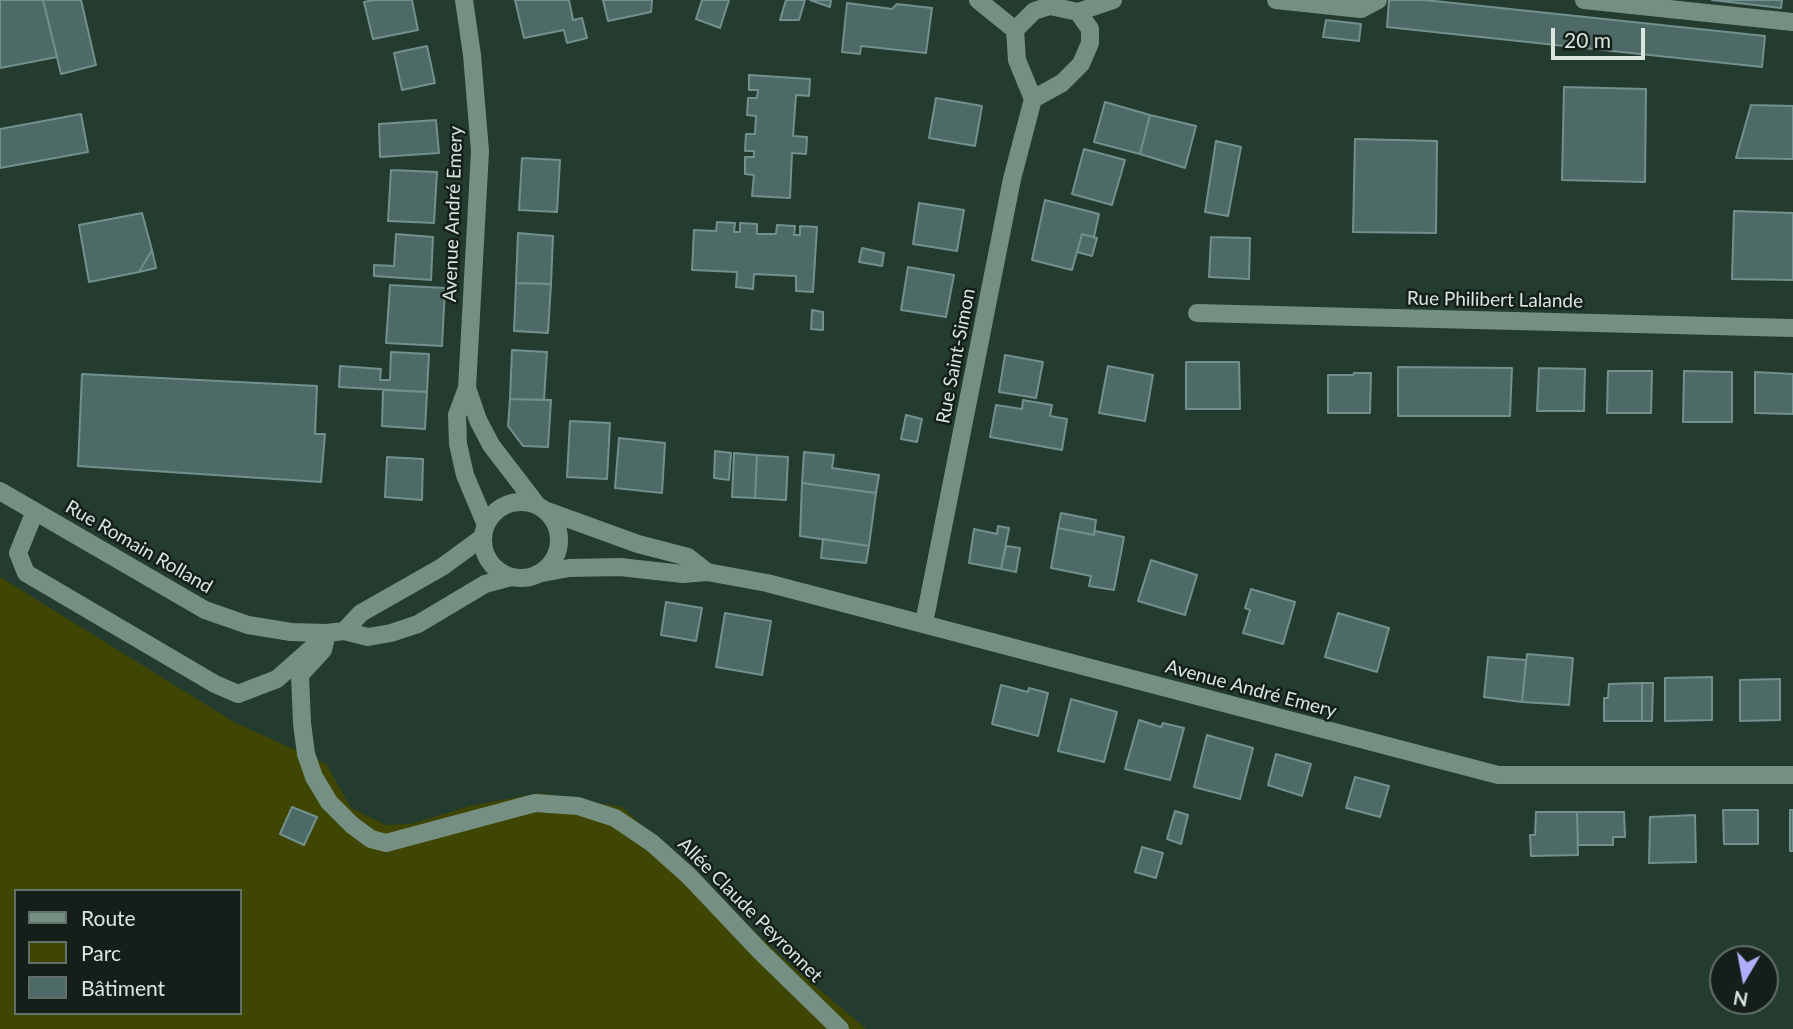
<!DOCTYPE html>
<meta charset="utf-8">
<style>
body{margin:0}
#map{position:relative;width:1793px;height:1029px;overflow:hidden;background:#243b30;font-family:Lato,sans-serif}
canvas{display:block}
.legend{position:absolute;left:14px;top:889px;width:228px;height:126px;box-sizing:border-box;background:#151f1a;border:2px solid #636f69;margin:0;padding:9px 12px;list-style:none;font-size:21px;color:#d9e6e0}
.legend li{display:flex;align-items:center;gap:14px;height:35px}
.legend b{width:35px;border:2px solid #636f69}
.north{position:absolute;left:1709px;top:945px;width:70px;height:70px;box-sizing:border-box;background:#151f1a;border:2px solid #636f69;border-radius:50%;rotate:190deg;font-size:19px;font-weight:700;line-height:28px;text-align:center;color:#d9e6e0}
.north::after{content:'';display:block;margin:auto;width:24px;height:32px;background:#b0aefa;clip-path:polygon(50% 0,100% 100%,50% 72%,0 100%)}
.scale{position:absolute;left:1551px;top:28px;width:94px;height:32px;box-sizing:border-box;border:4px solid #d9e6e0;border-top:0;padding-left:9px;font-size:21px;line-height:24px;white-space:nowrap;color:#d9e6e0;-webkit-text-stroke:5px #151f1a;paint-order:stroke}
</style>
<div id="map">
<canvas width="1793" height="1029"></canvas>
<ul class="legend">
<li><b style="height:9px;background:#758f82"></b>Route</li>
<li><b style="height:19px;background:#3f4603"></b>Parc</li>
<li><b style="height:19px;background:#4d6a67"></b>Bâtiment</li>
</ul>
<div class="north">N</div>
<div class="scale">20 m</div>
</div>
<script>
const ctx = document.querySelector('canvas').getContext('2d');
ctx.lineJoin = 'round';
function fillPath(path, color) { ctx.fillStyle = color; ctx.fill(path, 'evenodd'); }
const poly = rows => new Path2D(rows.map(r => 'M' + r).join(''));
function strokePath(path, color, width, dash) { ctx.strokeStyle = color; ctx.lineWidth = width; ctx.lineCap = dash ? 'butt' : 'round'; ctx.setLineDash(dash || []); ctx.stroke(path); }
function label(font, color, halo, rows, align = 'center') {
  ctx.font = font + ' Lato,sans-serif'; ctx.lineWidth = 5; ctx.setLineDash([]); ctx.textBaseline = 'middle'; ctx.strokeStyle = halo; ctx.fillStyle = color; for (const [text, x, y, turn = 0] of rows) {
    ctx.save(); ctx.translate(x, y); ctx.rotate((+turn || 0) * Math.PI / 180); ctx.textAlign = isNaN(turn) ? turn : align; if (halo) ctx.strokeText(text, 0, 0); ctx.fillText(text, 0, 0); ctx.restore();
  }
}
fillPath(poly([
 [0,577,234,722,326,764,351,808,386,825,411,824,470,806,540,793,622,807,787,962,866,1029,0,1029],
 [16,891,240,891,240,1013,16,1013]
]), '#3f4603');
const building = poly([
 [0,0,43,0,57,57,0,68,0,0],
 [43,0,81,0,96,65,61,74,43,0],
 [373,0,412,0,418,30,373,39,364,2,373,0],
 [515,0,569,0,573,20,582,18,587,38,567,43,564,30,524,38,515,0],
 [603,0,652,0,651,12,608,21,603,0],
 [702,0,729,0,720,28,696,19,702,0],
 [786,0,805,0,799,20,780,20,786,0],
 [810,0,831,0,830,7,810,0],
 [1389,0,1425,0,1765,36,1762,67,1387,27,1389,0],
 [1712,0,1782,0,1781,8,1712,0],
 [847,3,892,9,897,4,932,8,926,53,861,46,860,54,842,52,847,3],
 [1326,20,1361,24,1359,41,1323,37,1326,20],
 [427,46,435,83,402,90,394,53,427,46],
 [749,75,810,79,809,96,796,95,793,136,807,137,806,154,792,153,790,198,752,196,754,175,745,174,745,157,754,157,754,151,745,151,746,134,755,134,756,116,747,115,748,98,757,98,758,90,749,90,749,75],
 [1564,87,1646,89,1645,182,1562,180,1564,87],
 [936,98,982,106,975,146,929,138,936,98],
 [1105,102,1150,115,1140,154,1094,142,1105,102],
 [1751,105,1793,106,1793,159,1736,158,1751,105],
 [81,114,88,152,0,168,0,129,81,114],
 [1150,115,1196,126,1185,168,1140,154,1150,115],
 [436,120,439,153,380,157,379,124,436,120],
 [1355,139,1437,141,1436,233,1353,232,1355,139],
 [1216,141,1241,147,1228,216,1205,212,1216,141],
 [1084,149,1125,160,1112,205,1072,194,1084,149],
 [522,158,560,160,557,212,519,210,522,158],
 [391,170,437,172,434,223,388,221,391,170],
 [1045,200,1099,214,1094,237,1082,234,1072,270,1032,260,1045,200],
 [919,203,964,210,957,251,913,244,919,203],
 [1734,211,1793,213,1793,280,1732,279,1734,211],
 [142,213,152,250,139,272,89,282,79,225,142,213],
 [717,222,735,223,734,232,740,232,740,223,757,224,757,234,776,234,777,225,795,226,794,235,800,235,800,226,817,227,813,292,796,291,796,276,754,274,753,289,736,287,737,272,692,270,694,230,716,231,717,222],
 [518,233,553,236,551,284,516,283,518,233],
 [396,234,433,237,431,280,374,276,374,265,394,266,396,234],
 [1082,234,1097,238,1092,256,1077,252,1082,234],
 [1211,237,1250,238,1249,279,1209,277,1211,237],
 [862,248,884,253,882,266,859,262,862,248],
 [152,250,156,268,139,272,152,250],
 [908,267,954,275,946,317,901,310,908,267],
 [516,283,551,284,548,333,514,331,516,283],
 [390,285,445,288,442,346,386,343,390,285],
 [812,310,823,312,823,330,811,329,812,310],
 [512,350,547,352,544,400,510,399,512,350],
 [391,352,429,354,427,392,339,387,340,366,381,369,380,380,390,380,391,352],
 [1005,355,1043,362,1036,398,999,392,1005,355],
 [1186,362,1239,362,1240,409,1186,409,1186,362],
 [1108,366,1153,375,1145,421,1099,413,1108,366],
 [1398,367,1512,368,1510,416,1398,416,1398,367],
 [1539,368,1585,369,1584,411,1537,411,1539,368],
 [1608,371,1652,371,1651,413,1607,413,1608,371],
 [1684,371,1732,372,1732,422,1683,422,1684,371],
 [1755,372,1793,374,1793,414,1755,413,1755,372],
 [1354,373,1371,373,1370,413,1328,413,1328,375,1353,375,1354,373],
 [82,374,317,386,315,434,325,434,321,482,78,466,82,374],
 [383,390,427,392,425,429,382,426,383,390],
 [510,399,551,400,548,447,523,446,508,426,510,399],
 [1023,400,1052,405,1050,416,1067,419,1062,450,990,437,996,405,1022,409,1023,400],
 [906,415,922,419,917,442,901,439,906,415],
 [570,421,610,423,607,479,567,477,570,421],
 [619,438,665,443,662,493,615,488,619,438],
 [715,451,731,453,729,480,714,478,715,451],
 [804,452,834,455,832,468,879,475,876,493,802,483,804,452],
 [734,453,757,455,755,498,732,497,734,453],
 [757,455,788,457,786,500,755,498,757,455],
 [387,457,423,459,422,500,385,497,387,457],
 [802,483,876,493,869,546,800,536,802,483],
 [1061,513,1096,520,1094,535,1058,528,1061,513],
 [998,526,1009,528,1001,569,969,563,974,529,997,534,998,526],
 [1058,528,1094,535,1095,531,1124,537,1114,590,1089,586,1091,576,1051,568,1058,528],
 [823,539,869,546,866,563,821,558,823,539],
 [1006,546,1020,548,1016,572,1001,569,1006,546],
 [1151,560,1197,575,1185,615,1138,601,1151,560],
 [1251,589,1295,602,1283,644,1243,633,1250,610,1245,608,1251,589],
 [666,602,702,608,696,641,661,635,666,602],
 [725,613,771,621,762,675,716,667,725,613],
 [1338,613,1389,628,1377,672,1325,657,1338,613],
 [1527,654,1573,658,1569,705,1522,702,1527,654],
 [1488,657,1526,660,1522,702,1484,697,1488,657],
 [1712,677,1712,720,1665,721,1665,678,1712,677],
 [1780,679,1780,720,1740,721,1740,680,1780,679],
 [1642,683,1653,683,1652,721,1642,721,1642,683],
 [1642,683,1642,721,1604,721,1604,698,1608,698,1609,684,1642,683],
 [1001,685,1028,692,1029,688,1048,693,1038,736,992,724,1001,685],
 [1071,699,1117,712,1104,762,1058,751,1071,699],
 [1139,720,1161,727,1163,723,1184,728,1170,780,1125,769,1139,720],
 [1207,735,1253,748,1240,799,1194,787,1207,735],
 [1276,754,1311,764,1302,796,1268,785,1276,754],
 [1355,777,1389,786,1380,817,1346,808,1355,777],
 [292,807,317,817,304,845,280,834,292,807],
 [1723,810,1758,810,1758,844,1724,844,1723,810],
 [1790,810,1793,810,1793,851,1790,851,1790,810],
 [1175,811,1188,815,1181,844,1167,839,1175,811],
 [1536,812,1577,812,1578,855,1531,856,1530,835,1535,835,1536,812],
 [1577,812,1624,812,1625,837,1613,837,1613,845,1578,845,1577,812],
 [1695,815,1696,862,1649,863,1650,817,1695,815],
 [1142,847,1163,853,1156,878,1135,872,1142,847]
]);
fillPath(building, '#4d6a67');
strokePath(building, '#72908d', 2);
strokePath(poly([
 [464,0,472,55,480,151,467,388,457,415,458,444,465,475,486,525],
 [978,0,1015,30],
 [1276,0,1361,9,1378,0],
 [1584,0,1793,22],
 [1050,6,1078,12,1090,29,1090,43,1081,64,1062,83,1033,99,1017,60,1015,30,1034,11,1050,6],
 [1078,12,1113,0],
 [1197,313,1793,328],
 [467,388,478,420,491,445,537,505],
 [0,491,205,610,248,625,291,632,327,633,344,631,368,637,391,633,418,624,485,584,511,577],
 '483 540a38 38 0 1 1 76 0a38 38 0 1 1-76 0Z',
 [35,511,18,553,26,573,215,684,238,694,277,679,312,648],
 [547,511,638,544,688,557,707,572],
 [537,574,569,568,620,567,683,574,707,572,767,583,1498,775,1793,775],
 [924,623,1012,179,1033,99],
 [344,631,361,613,442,567,483,537],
 [327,633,323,650,300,675,302,723,306,754,314,777,329,802,352,825,371,839,386,843,535,803,578,806,615,818,652,843,689,876,760,951,840,1029]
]), '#758f82', 18);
label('19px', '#d9e6e0', '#151f1a', [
 ["Avenue André Emery",453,214,-88],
 ["Rue Philibert Lalande",1495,300,1],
 ["Rue Saint-Simon",956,356,-79],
 ["Rue Romain Rolland",139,547,30],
 ["Avenue André Emery",1251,689,15],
 ["Allée Claude Peyronnet",750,910,45]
]);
</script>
